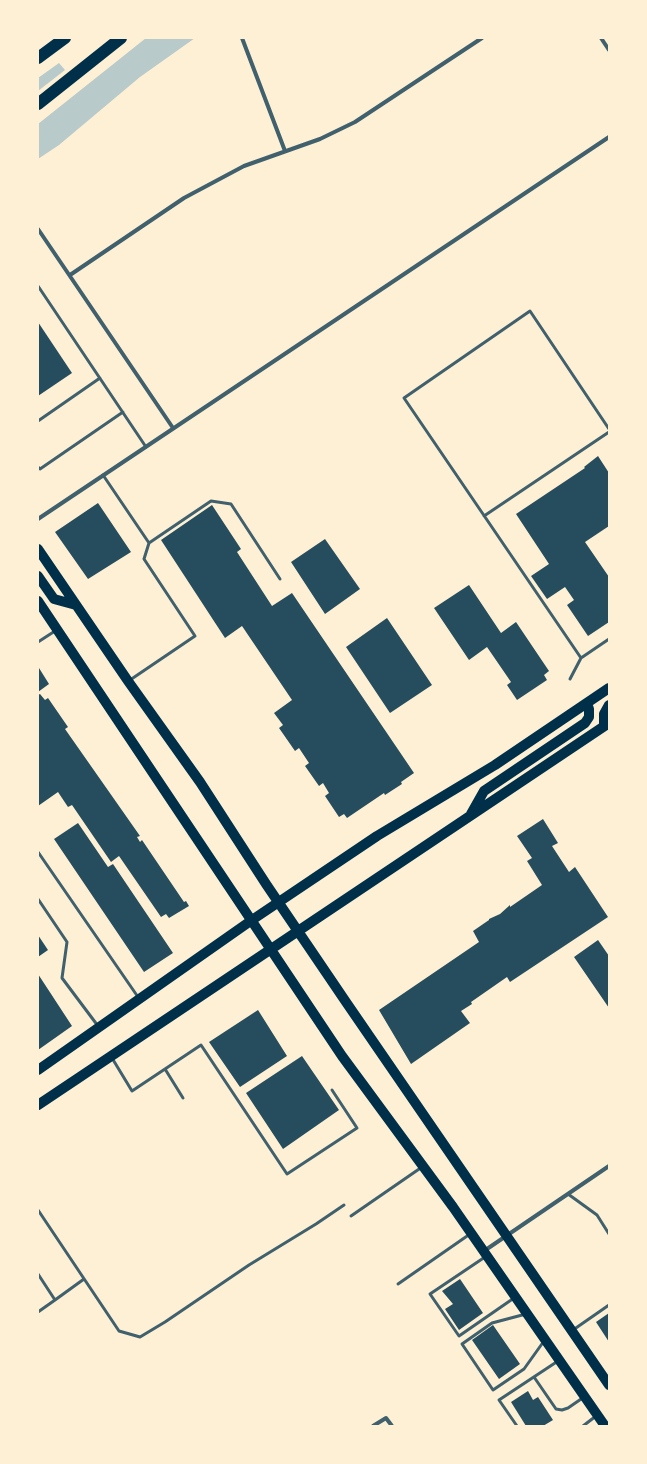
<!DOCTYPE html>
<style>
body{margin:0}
#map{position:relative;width:647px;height:1464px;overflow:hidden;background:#fdf0d5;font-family:Spectral,serif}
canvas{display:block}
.frame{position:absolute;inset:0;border:39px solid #fdf0d5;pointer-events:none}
</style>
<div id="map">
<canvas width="647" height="1464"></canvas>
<div class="frame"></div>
</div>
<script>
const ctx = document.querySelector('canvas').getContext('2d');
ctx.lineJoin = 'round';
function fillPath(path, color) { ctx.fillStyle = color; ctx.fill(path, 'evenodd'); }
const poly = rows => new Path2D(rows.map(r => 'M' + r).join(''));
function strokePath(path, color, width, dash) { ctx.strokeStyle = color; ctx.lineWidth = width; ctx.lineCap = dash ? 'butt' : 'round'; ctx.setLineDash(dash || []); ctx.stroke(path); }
fillPath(poly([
 [146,38,195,38,140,77,59,145,38,159,38,124],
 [59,63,65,70,38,91,38,78]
]), '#b9caca');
fillPath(poly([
 [38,322,72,373,38,396],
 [598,456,609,473,609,526,585,542,609,577,609,622,588,636,567,605,574,600,565,587,547,599,531,576,549,564,516,514,585,468,584,467],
 [98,503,131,552,88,579,55,532],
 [212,505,241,549,237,552,272,606,292,593,414,773,401,782,402,784,385,795,384,793,347,818,344,814,339,817,325,796,329,793,323,783,319,786,305,766,309,763,299,748,295,751,279,728,283,725,274,713,292,700,242,626,225,638,161,540],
 [325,539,360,589,325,614,291,562],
 [469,585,501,633,516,622,549,671,544,675,547,680,517,700,507,685,511,682,487,647,469,660,434,608],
 [387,618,432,685,390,713,346,647],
 [39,668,49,684,38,692,38,669],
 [40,694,45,700,48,698,68,727,65,729,140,836,137,837,140,842,142,840,184,902,186,901,189,906,169,918,166,914,161,917,119,856,111,862,72,805,68,807,58,792,38,806,38,695],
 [543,819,558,843,552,846,569,872,575,867,608,917,510,982,507,977,471,1002,472,1004,461,1011,470,1023,411,1064,379,1010,479,942,473,931,489,920,489,919,500,914,510,905,510,907,542,885,527,861,532,858,517,836],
 [78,823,108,867,113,864,173,953,144,972,54,839],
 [38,935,48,950,38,957],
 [598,940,609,956,609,1008,574,957],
 [38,974,72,1026,38,1050],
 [258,1010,287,1056,240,1087,209,1042],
 [302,1056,339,1110,283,1149,246,1093],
 [460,1279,483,1313,459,1330,445,1309,453,1304,442,1291],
 [609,1313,609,1342,596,1322],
 [493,1325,520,1364,499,1379,472,1340],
 [528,1391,533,1400,538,1397,553,1420,543,1426,526,1426,511,1402]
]), '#264d5e');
strokePath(poly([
 [38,286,146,447],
 [38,421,100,378],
 [38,467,40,469,123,412],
 [103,475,149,543,144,559,195,636,130,680],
 [484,516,609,432],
 [149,543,211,501,231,504,280,579],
 [38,642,55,631],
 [581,658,404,398,530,311,609,429],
 [570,679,581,658,609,639],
 [38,852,138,997],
 [38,899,67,942,62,978,98,1026],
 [112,1058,132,1091,201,1045,287,1174,357,1128,332,1090],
 [165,1069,183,1098],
 [568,1194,597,1215,609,1234],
 [38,1210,119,1331,140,1337,165,1322,249,1265,316,1224,344,1205],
 [351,1216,422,1167],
 [485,1257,430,1294,459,1336,514,1298],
 [38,1274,55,1300,84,1279],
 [398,1284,470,1234],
 [38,1312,55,1300],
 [526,1314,492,1323,462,1344,493,1390,524,1369,544,1341],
 [573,1330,609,1305],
 [534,1377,556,1409,562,1410,568,1408,584,1397],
 [517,1426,499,1400,558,1361],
 [583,1426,596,1416]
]), '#3f606c', 3);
strokePath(poly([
 [242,38,285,151],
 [601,38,609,50],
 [38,229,173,428],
 [70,275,184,198,244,166,320,139,355,122,482,38],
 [38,519,609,137],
 [484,1251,609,1166],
 [373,1426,386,1418,392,1426]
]), '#3f606c', 4);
strokePath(poly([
 [38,549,128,681,200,782,266,884,346,1002,609,1385],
 [38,576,54,599,76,605],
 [38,601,342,1056,453,1207,605,1426],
 [604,726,604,714,609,705],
 [471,814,484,791,585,723,589,717,589,709,587,703],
 [38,1070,252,920,377,836,495,765,609,688],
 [38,1105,609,723]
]), '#003049', 10);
strokePath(poly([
 [38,58,65,38],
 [38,104,121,38]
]), '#003049', 12);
</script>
